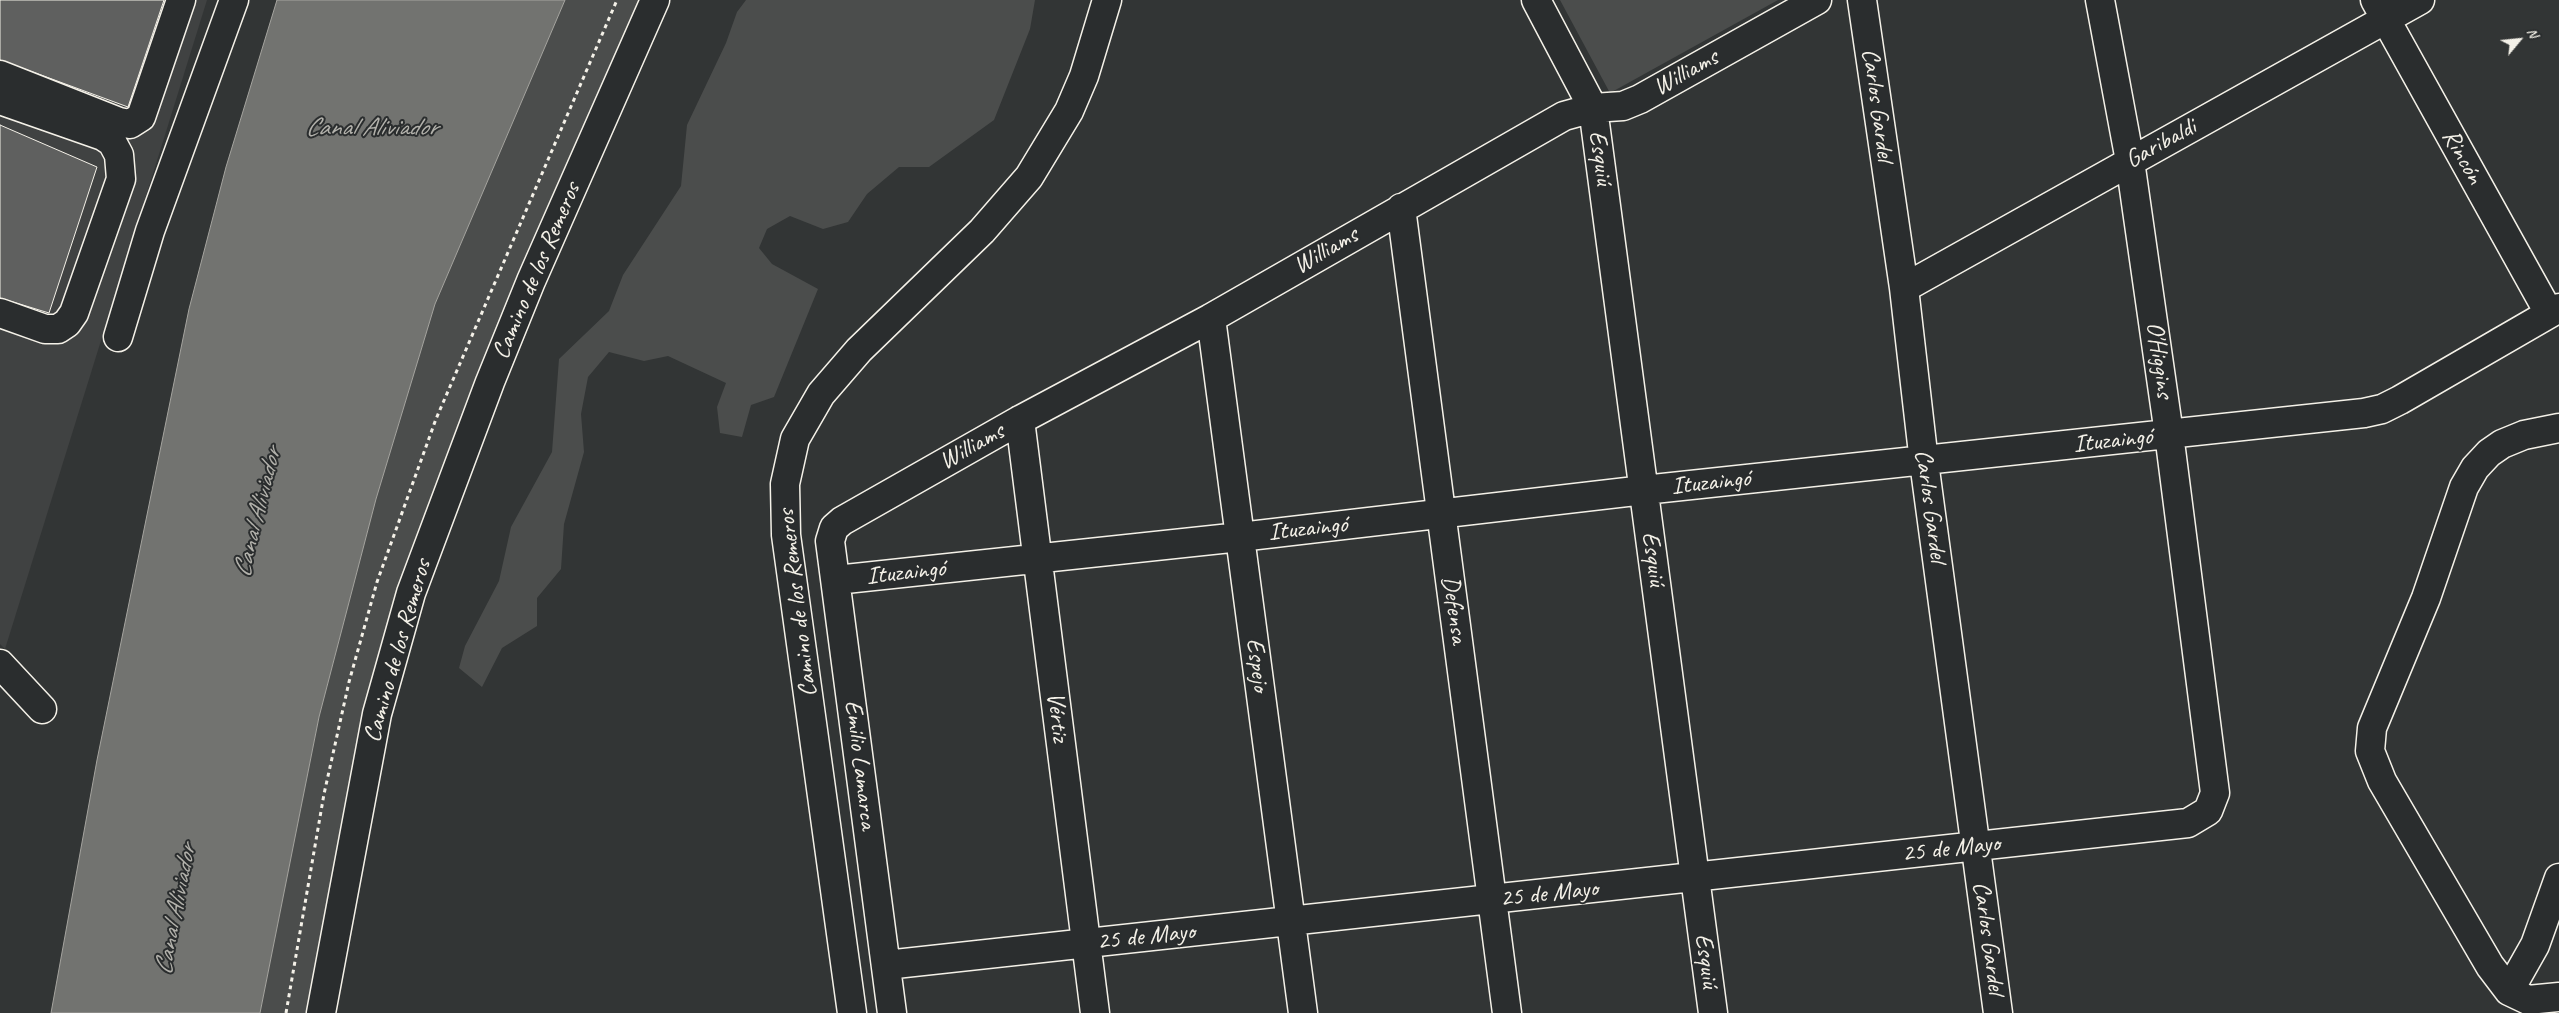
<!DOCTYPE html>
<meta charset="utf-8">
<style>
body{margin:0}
#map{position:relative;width:2559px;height:1013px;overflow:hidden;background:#323535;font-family:Caveat,sans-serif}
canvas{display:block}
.north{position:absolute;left:2494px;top:15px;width:50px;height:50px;-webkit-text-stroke:4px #2a2d2e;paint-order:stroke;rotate:62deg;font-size:14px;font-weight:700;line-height:20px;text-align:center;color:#f4f1e8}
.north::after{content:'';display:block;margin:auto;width:18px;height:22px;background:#f4f1e8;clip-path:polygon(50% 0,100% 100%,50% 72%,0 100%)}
</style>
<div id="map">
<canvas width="2559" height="1013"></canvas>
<div class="north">N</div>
</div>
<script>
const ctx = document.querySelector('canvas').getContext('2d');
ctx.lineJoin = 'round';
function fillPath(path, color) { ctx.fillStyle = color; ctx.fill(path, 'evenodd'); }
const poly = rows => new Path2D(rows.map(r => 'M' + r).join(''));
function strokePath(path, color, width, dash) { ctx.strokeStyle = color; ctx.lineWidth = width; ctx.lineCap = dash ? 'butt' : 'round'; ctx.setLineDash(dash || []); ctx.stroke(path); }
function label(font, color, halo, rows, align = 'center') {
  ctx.font = font + ' Caveat,sans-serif'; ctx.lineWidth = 4; ctx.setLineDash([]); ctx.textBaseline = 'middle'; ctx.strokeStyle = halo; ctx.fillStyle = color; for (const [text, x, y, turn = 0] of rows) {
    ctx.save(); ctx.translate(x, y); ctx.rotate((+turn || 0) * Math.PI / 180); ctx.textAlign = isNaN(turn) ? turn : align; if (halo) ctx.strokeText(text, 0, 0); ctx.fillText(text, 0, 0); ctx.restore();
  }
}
fillPath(poly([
 [0,0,207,0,5,649,0,644]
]), '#404242');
fillPath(poly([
 [565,0,644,0,375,679,312,1013,260,1013,319,717,376,499,435,304],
 [746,0,1035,0,1030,29,994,120,929,167,899,167,867,194,848,222,823,229,790,216,767,229,759,248,772,264,818,289,774,397,751,405,742,437,720,433,717,407,726,383,668,356,644,361,609,352,588,377,581,414,584,452,564,524,561,569,537,598,537,626,502,648,482,687,459,668,465,646,499,581,511,527,552,452,559,359,609,311,623,275,681,186,687,125,726,43,737,12],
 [1560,0,1778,0,1610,93]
]), '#4b4d4c');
const water = poly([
 [277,0,565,0,435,304,376,499,319,717,260,1013,51,1013,97,760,189,309,226,167,277,0]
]);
fillPath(water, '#727370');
strokePath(water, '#a6a5a0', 1);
const building = poly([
 [0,0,164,0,128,107,0,60,0,0],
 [0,125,97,167,49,313,0,298,0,125]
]);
fillPath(building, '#5f605f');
strokePath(building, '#f4f1e8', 1);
const minor = poly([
 [1536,0,1593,108,1713,1013],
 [1862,0,1904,288,1924,462,1998,1013],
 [2375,0,2549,313],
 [0,75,119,122,130,124,141,117,181,0],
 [0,100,103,136,112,142,119,155,121,179,74,313,67,323,58,329,45,329,0,313],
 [1401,208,1507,1013],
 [1904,288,2420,0],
 [1211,318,1303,1013],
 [118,337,150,231,234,0],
 [1020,420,1095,1013],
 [2559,428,2524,435,2502,444,2489,453,2475,468,2464,487,2426,598,2372,728,2370,751,2382,781,2490,966,2509,991,2528,1000,2559,997],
 [836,580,1240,537,1644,490,2364,413,2382,409,2400,400,2559,308],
 [0,664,42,709],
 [886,965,2188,823,2208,811,2215,793,2169,434,2130,161,2100,0],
 [2509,991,2535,945,2559,878],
 [892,1013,830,541,834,528,842,521,1020,420,1211,318,1564,116,1593,108,1623,106,1640,99,1817,0]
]);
const major = poly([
 [321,1013,377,714,411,593,490,382,531,281,655,0],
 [852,1013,786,535,785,484,795,439,821,394,859,350,982,231,1029,177,1069,111,1084,76,1107,0]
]);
strokePath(minor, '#f4f1e8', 31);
strokePath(major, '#f4f1e8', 31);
strokePath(poly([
 [286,1013,324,794,349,682,377,582,436,419,617,0]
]), '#f4f1e8', 3, [4, 4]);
strokePath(minor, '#2a2d2e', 28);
strokePath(major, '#2a2d2e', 28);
label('25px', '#f4f1e8', '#2a2d2e', [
 ["Williams",1686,73,-29],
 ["Carlos Gardel",1877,105,82],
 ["Garibaldi",2161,144,-29],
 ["Rincón",2462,157,61],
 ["Esquiú",1600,158,82],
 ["Williams",1326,251,-30],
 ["Camino de los Remeros",537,271,-67],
 ["O'Higgins",2159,360,82],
 ["Ituzaingó",2113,441,-6],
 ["Williams",972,447,-29],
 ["Ituzaingó",1711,483,-6],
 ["Carlos Gardel",1930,506,82],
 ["Ituzaingó",1308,529,-6],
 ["Esquiú",1653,559,82],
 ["Ituzaingó",906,573,-6],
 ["Camino de los Remeros",798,603,-97],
 ["Defensa",1454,610,82],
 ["Camino de los Remeros",398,651,-74],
 ["Espejo",1257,665,83],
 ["Vértiz",1057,717,83],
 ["Emilio Lamarca",860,765,83],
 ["25 de Mayo",1951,849,-6],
 ["25 de Mayo",1549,894,-6],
 ["25 de Mayo",1146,937,-6],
 ["Carlos Gardel",1988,938,82],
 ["Esquiú",1706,961,82]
]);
label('italic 26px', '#b3b2ac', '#2a2d2e', [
 ["Canal Aliviador",371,128],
 ["Canal Aliviador",258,513,-76],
 ["Canal Aliviador",176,910,-79]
]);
</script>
